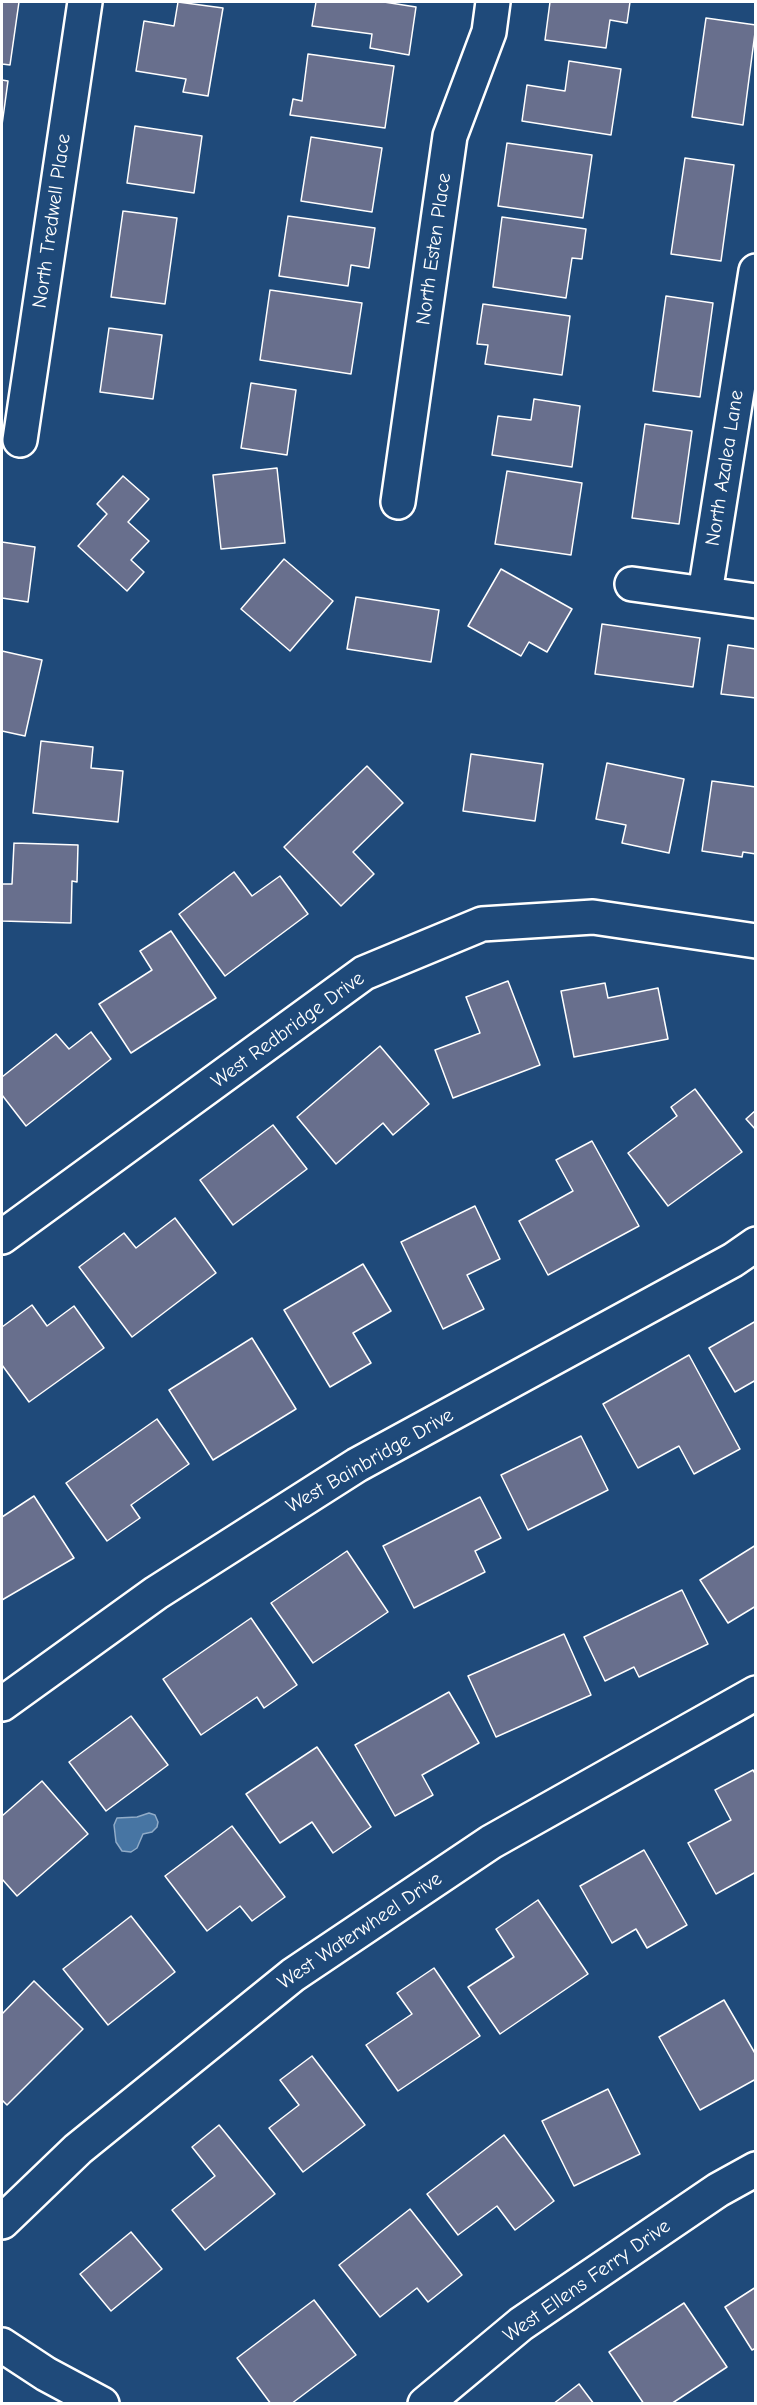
<!DOCTYPE html>
<style>
body{margin:0}
#map{position:relative;width:757px;height:2405px;overflow:hidden;background:#1f4a7a;font-family:"Comic Neue",sans-serif}
canvas{display:block}
.frame{position:absolute;inset:0;border:3px solid #fff;pointer-events:none}
</style>
<div id="map">
<canvas width="757" height="2405"></canvas>
<div class="frame"></div>
</div>
<script>
const ctx = document.querySelector('canvas').getContext('2d');
ctx.lineJoin = 'round';
function fillPath(path, color) { ctx.fillStyle = color; ctx.fill(path, 'evenodd'); }
const poly = rows => new Path2D(rows.map(r => 'M' + r).join(''));
function strokePath(path, color, width, dash) { ctx.strokeStyle = color; ctx.lineWidth = width; ctx.lineCap = dash ? 'butt' : 'round'; ctx.setLineDash(dash || []); ctx.stroke(path); }
function label(font, color, halo, rows, align = 'center') {
  ctx.font = font + ' "Comic Neue",sans-serif'; ctx.lineWidth = 6; ctx.setLineDash([]); ctx.textBaseline = 'middle'; ctx.strokeStyle = halo; ctx.fillStyle = color; for (const [text, x, y, turn = 0] of rows) {
    ctx.save(); ctx.translate(x, y); ctx.rotate((+turn || 0) * Math.PI / 180); ctx.textAlign = isNaN(turn) ? turn : align; if (halo) ctx.strokeText(text, 0, 0); ctx.fillText(text, 0, 0); ctx.restore();
  }
}
const water = poly([
 [149,1813,155,1815,158,1822,157,1827,152,1832,143,1834,137,1848,131,1852,122,1851,116,1842,114,1825,117,1818,137,1817,149,1813]
]);
fillPath(water, '#4775a3');
strokePath(water, '#91acc8', 1.5);
const building = poly([
 [2,2,19,2,10,65,2,64,2,2],
 [178,2,223,8,208,96,183,92,186,79,136,71,144,21,174,26,178,2],
 [316,2,384,2,416,7,409,55,370,48,372,34,312,26,316,2],
 [550,2,630,2,627,23,610,20,606,48,545,40,550,2],
 [706,18,756,25,743,125,692,117,706,18],
 [308,54,394,66,385,128,290,115,293,99,302,101,308,54],
 [569,61,621,69,611,135,522,121,527,85,565,91,569,61],
 [2,80,8,81,2,125,2,80],
 [135,126,202,136,194,193,127,183,135,126],
 [311,137,382,148,372,212,301,201,311,137],
 [507,143,592,155,583,218,498,206,507,143],
 [685,158,734,165,721,261,671,254,685,158],
 [123,211,177,218,165,304,111,297,123,211],
 [288,216,375,228,369,268,351,265,348,286,279,276,288,216],
 [502,217,586,229,582,259,572,258,566,298,493,287,502,217],
 [270,290,362,303,351,374,260,360,270,290],
 [666,296,713,303,700,397,653,391,666,296],
 [483,304,570,316,562,375,485,364,488,345,477,344,483,304],
 [109,328,162,335,153,399,100,392,109,328],
 [251,383,296,390,287,455,241,448,251,383],
 [534,399,580,406,572,467,492,455,498,416,531,420,534,399],
 [645,424,692,431,679,524,632,518,645,424],
 [277,468,285,543,221,549,213,475,277,468],
 [507,471,582,483,571,555,495,544,507,471],
 [123,476,149,499,128,522,149,541,131,560,144,572,127,591,78,546,107,514,97,504,123,476],
 [2,542,35,547,28,602,2,598,2,542],
 [284,559,333,601,290,651,241,609,284,559],
 [501,569,572,609,547,652,529,642,521,656,468,626,501,569],
 [356,597,439,610,431,662,347,649,356,597],
 [602,624,700,638,693,687,595,674,602,624],
 [728,645,756,649,756,698,721,694,728,645],
 [2,651,42,660,25,736,2,731,2,651],
 [41,741,93,747,91,768,123,771,118,822,33,813,41,741],
 [471,754,543,764,535,821,463,811,471,754],
 [607,763,684,779,669,853,622,843,626,825,596,819,607,763],
 [367,766,403,803,353,852,374,874,341,906,284,847,367,766],
 [712,781,756,787,756,854,743,852,742,857,702,851,712,781],
 [14,843,78,845,77,882,72,881,71,923,2,921,2,884,12,884,14,843],
 [234,872,252,896,280,876,308,914,225,976,179,914,234,872],
 [171,931,216,998,131,1053,99,1004,152,970,140,951,171,931],
 [508,981,540,1065,453,1098,435,1050,480,1033,466,997,508,981],
 [605,983,608,998,658,988,668,1039,574,1057,561,991,605,983],
 [91,1032,111,1059,26,1126,2,1095,2,1077,56,1034,69,1049,91,1032],
 [380,1046,429,1104,393,1135,383,1123,336,1164,297,1117,380,1046],
 [695,1089,742,1152,668,1206,628,1153,677,1116,671,1107,695,1089],
 [756,1110,756,1130,746,1119,756,1110],
 [273,1125,307,1169,233,1225,200,1180,273,1125],
 [592,1141,639,1226,548,1275,519,1221,573,1191,556,1160,592,1141],
 [475,1206,500,1259,467,1275,484,1309,443,1329,401,1242,475,1206],
 [175,1218,216,1273,132,1337,79,1267,124,1233,136,1248,175,1218],
 [363,1264,391,1311,353,1333,371,1363,330,1387,284,1310,363,1264],
 [32,1305,47,1326,74,1306,104,1348,29,1402,2,1365,2,1327,32,1305],
 [756,1321,756,1380,735,1392,709,1348,756,1321],
 [252,1338,296,1409,213,1460,169,1390,252,1338],
 [689,1355,740,1449,694,1474,679,1446,638,1468,603,1404,689,1355],
 [157,1419,189,1464,131,1505,140,1518,107,1541,66,1483,157,1419],
 [581,1436,608,1490,528,1530,501,1475,581,1436],
 [34,1496,74,1558,2,1600,2,1517,34,1496],
 [480,1497,501,1538,475,1551,485,1572,414,1608,383,1546,480,1497],
 [756,1545,756,1606,728,1623,700,1580,756,1545],
 [347,1551,388,1612,313,1663,271,1603,347,1551],
 [682,1590,708,1644,639,1677,634,1667,605,1681,584,1637,682,1590],
 [251,1618,297,1685,264,1708,257,1697,201,1735,163,1679,251,1618],
 [564,1634,591,1695,496,1737,468,1676,564,1634],
 [449,1692,479,1743,422,1775,433,1795,395,1816,355,1745,449,1692],
 [131,1716,168,1765,106,1811,69,1762,131,1716],
 [317,1747,371,1827,333,1853,312,1822,280,1843,246,1794,317,1747],
 [753,1770,756,1775,756,1872,716,1894,688,1843,731,1820,715,1790,753,1770],
 [42,1781,88,1834,17,1896,2,1879,2,1816,42,1781],
 [232,1826,285,1897,252,1921,240,1906,207,1931,165,1876,232,1826],
 [644,1850,687,1925,647,1948,636,1929,612,1943,580,1886,644,1850],
 [538,1900,588,1974,500,2034,468,1987,514,1957,496,1929,538,1900],
 [131,1916,175,1972,108,2025,63,1969,131,1916],
 [434,1968,480,2036,398,2091,366,2045,412,2014,397,1993,434,1968],
 [34,1981,83,2029,7,2105,2,2100,2,2014,34,1981],
 [724,2000,756,2055,756,2079,700,2110,659,2037,724,2000],
 [312,2056,365,2125,303,2172,269,2128,299,2105,280,2080,312,2056],
 [608,2089,640,2154,574,2186,542,2121,608,2089],
 [219,2125,275,2194,205,2250,172,2210,215,2176,192,2147,219,2125],
 [504,2135,554,2201,515,2230,497,2206,458,2235,427,2194,504,2135],
 [410,2209,462,2275,428,2302,417,2288,380,2317,339,2265,410,2209],
 [131,2232,162,2269,111,2311,80,2274,131,2232],
 [756,2287,756,2348,752,2350,725,2307,756,2287],
 [314,2300,356,2355,291,2404,271,2404,237,2358,314,2300],
 [684,2303,727,2367,671,2404,644,2404,609,2352,684,2303],
 [579,2384,594,2404,553,2404,579,2384]
]);
fillPath(building, '#686f8d');
strokePath(building, '#fff', 1.5);
const minor = poly([
 [20,440,85,2],
 [398,502,450,136,489,32,493,2],
 [632,584,756,601],
 [705,593,756,271],
 [2,1237,364,973,482,924,593,917,756,941],
 [2,1704,156,1593,357,1465,733,1260,756,1244],
 [2,2222,78,2149,293,1975,491,1842,756,1693],
 [2,2345,46,2374,102,2404],
 [425,2404,521,2324,718,2190,756,2169]
]);
strokePath(minor, '#fff', 38);
strokePath(minor, '#1f4a7a', 33);
label('20px', '#fff', '#1f4a7a', [
 ["North Tredwell Place",52,221,-82],
 ["North Esten Place",434,249,-82],
 ["North Azalea Lane",725,468,-81],
 ["West Redbridge Drive",288,1030,-36],
 ["West Bainbridge Drive",370,1461,-30],
 ["West Waterwheel Drive",360,1931,-34],
 ["West Ellens Ferry Drive",587,2281,-35]
]);
</script>
